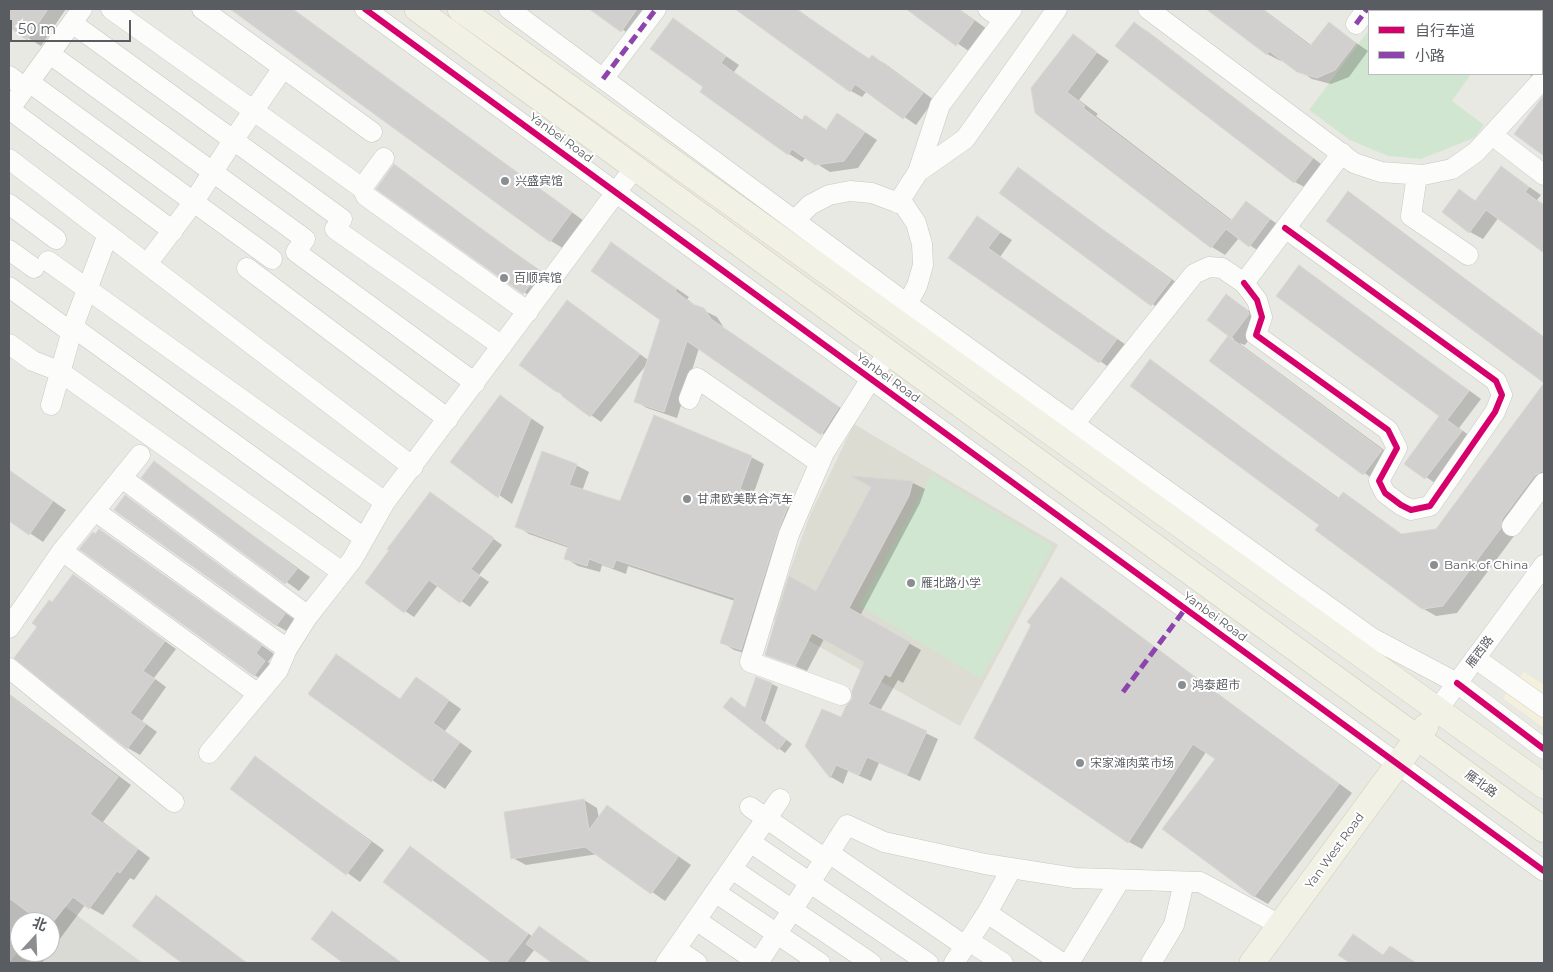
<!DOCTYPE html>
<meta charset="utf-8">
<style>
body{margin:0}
#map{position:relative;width:1553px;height:972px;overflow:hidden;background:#e9e9e4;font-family:Montserrat,"Noto Sans SC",sans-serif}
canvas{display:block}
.frame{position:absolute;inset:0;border:10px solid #595d62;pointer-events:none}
.legend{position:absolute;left:1368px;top:10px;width:175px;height:65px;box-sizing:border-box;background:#fff;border:1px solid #bdbec0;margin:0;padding:6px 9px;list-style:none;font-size:15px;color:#595d62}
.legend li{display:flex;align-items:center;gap:10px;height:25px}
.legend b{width:25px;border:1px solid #bdbec0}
.north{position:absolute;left:10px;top:912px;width:50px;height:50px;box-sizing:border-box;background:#fff;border:1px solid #bdbec0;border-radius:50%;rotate:20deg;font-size:14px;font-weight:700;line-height:20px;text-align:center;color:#595d62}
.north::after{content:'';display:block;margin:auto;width:18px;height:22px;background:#8b8e90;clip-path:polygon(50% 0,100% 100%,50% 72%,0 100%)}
.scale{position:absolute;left:10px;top:20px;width:121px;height:22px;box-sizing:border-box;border:2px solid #595d62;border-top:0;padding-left:6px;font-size:15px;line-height:18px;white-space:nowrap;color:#595d62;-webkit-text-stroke:4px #fff;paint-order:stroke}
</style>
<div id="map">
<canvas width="1553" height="972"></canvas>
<div class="frame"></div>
<ul class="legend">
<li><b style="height:6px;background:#d6006c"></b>自行车道</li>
<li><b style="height:6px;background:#8e44ad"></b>小路</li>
</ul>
<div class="north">北</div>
<div class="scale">50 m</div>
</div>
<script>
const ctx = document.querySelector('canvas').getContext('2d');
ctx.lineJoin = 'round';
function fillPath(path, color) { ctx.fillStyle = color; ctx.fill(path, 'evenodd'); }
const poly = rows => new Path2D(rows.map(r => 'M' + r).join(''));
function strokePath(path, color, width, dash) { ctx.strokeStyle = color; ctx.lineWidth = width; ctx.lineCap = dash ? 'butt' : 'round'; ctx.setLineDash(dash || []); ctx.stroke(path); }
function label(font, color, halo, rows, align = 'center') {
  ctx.font = font + ' Montserrat,"Noto Sans SC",sans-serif'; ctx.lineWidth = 4; ctx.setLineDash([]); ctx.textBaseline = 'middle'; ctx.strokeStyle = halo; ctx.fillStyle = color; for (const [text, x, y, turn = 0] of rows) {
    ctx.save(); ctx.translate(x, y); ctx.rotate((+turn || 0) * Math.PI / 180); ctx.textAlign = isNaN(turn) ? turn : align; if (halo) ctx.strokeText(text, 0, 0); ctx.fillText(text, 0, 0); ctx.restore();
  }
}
fillPath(poly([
 [1524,672,1544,685,1544,728,1503,698]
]), '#f4f0dc');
fillPath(poly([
 [57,901,143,963,9,963,20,949,20,952,50,952,50,922,41,922]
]), '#dadad5');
fillPath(poly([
 [854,424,1058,545,960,726,772,620,810,515]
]), '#dddcd3');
fillPath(poly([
 [1369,30,1369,74,1471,74,1452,101,1484,125,1474,138,1421,159,1388,156,1350,140,1309,110],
 [932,474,1053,546,981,679,859,605]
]), '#d1e6d0');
fillPath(poly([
 [9,9,66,9,41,46,9,26],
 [232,9,293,9,584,221,564,249,551,241],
 [592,9,656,9,635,38],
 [738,9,797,9,843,42,870,59,872,57,884,63,934,100,916,125,867,91,862,97,851,91],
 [908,9,959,9,987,29,970,52],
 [1208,9,1263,9,1312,46,1329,24,1368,51,1349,77,1331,84,1312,79,1282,59,1281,61,1267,54],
 [1443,9,1498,9,1501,11,1446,11],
 [673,20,739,65,734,72,803,121,806,117,827,130,838,114,877,140,858,168,830,172,806,157,802,162,789,154,701,92,705,87],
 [1134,23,1147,31,1325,167,1308,189,1295,182],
 [1073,36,1109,61,1079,100,1098,114,1096,116,1233,221,1247,203,1283,228,1263,254,1239,238,1225,255,1212,247,1036,113],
 [1542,42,1544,44,1544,76,1540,81,1528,74,1542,74],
 [1544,98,1544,155,1516,134],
 [394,166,553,280,537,301,378,188],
 [1501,167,1541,195,1537,200,1544,205,1544,251,1499,217,1483,239,1470,232,1459,191,1476,201],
 [1019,169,1184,288,1165,313,1001,193],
 [1349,193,1544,337,1544,381,1328,221],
 [978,218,1012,240,1000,257,1129,347,1113,370,950,257],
 [612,244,689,297,687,299,697,307,717,317,724,328,851,415,834,441,699,348,677,418,647,408,635,401,647,364,601,422,555,390,567,302,648,360,662,319],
 [1299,267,1481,399,1459,428,1474,439,1439,486,1406,463,1441,416],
 [1227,296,1261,319,1262,322,1245,345,1239,343,1395,458,1377,482,1211,361,1234,339,1209,320],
 [1150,361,1340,499,1344,493,1403,535,1437,530,1544,385,1544,488,1516,527,1514,536,1457,613,1436,616,1422,608,1320,525],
 [500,397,544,427,512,504,452,462],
 [751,457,764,464,753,495,788,507,800,514,754,656,734,650,722,642,735,601,628,566,626,574,602,565,600,572,578,566,565,558,569,548,529,534,517,526,576,465,589,472,582,491,621,503],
 [154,463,310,577,299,591,143,477],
 [9,470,66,510,43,542,9,519],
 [856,478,913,483,925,489,920,503,860,616,921,650,903,683,898,680,880,711,938,739,920,781,879,763,871,781,848,771,843,784,831,777,807,745,841,719,853,700,865,662,824,639,807,671,766,654,817,592,872,487],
 [431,493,502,545,479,575,489,582,470,607,438,585,414,617,405,611],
 [125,497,298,622,290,633,276,625],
 [100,530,274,654,268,662,278,669,268,683,254,675,96,535],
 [73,575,176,649,154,678,166,687,142,721,157,732,140,755,128,748,16,657],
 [1061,578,1352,793,1268,904,1254,896,1216,759,1206,752,1142,849,1129,842],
 [337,656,401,700,417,678,461,709,445,731,472,751,445,789,309,694],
 [772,684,778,687,765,723,792,744,785,753,725,707,731,698,746,709],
 [9,694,131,785,103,822,150,858,134,880,130,878,103,915,85,905,42,963,9,963],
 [20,922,50,922,50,952,20,952],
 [255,757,384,850,360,882,232,789],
 [584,800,597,808,599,819,607,807,691,865,665,901,598,854,526,865,513,858],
 [410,848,533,937,540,927,591,963,554,963,535,949,524,963,494,963,385,882],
 [156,897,169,905,247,963,185,963,134,926],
 [332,913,345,921,402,963,345,963,312,939],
 [1400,953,1415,963,1353,963,1340,954,1384,956]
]), '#0003');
const building = poly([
 [9,9,48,9,27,40,9,27,9,9],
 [230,9,292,9,572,212,550,242,230,9],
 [589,9,637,9,621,32,589,9],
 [735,9,796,9,869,59,872,55,923,93,903,119,855,84,850,92,735,9],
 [906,9,958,9,974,21,956,46,906,9],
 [1206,9,1262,9,1310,46,1329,22,1356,43,1335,70,1317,78,1297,72,1269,51,1267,55,1206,9],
 [673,18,726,56,721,63,801,121,805,115,826,130,837,113,865,132,844,161,815,165,792,149,788,155,700,92,703,87,650,49,673,18],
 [1134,22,1313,158,1294,183,1115,46,1134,22],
 [1073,34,1097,52,1067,92,1085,106,1083,108,1231,221,1246,201,1270,219,1249,247,1226,229,1211,248,1035,113,1031,88,1073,34],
 [1544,95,1544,156,1514,134,1544,95],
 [394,164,540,272,523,294,376,189,394,164],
 [1501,166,1529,187,1525,192,1544,206,1544,253,1486,210,1469,233,1442,212,1459,189,1475,201,1501,166],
 [1018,167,1171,280,1151,306,999,193,1018,167],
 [1348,191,1544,338,1544,383,1326,221,1348,191],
 [977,216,1000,232,988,248,1117,339,1099,363,948,258,977,216],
 [611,242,677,289,675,291,692,304,704,308,711,319,839,407,821,435,687,341,664,412,634,402,660,320,591,271,611,242],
 [1299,265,1469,391,1447,420,1462,431,1425,479,1404,464,1439,416,1276,296,1299,265],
 [1226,294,1247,310,1249,314,1231,338,1207,320,1226,294],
 [567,300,640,354,590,417,562,396,563,394,555,391,519,365,567,300],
 [1228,336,1382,450,1363,475,1209,361,1228,336],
 [1150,359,1338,499,1343,492,1401,534,1436,529,1544,383,1544,470,1534,476,1502,519,1501,528,1443,606,1422,609,1315,530,1319,525,1130,386,1150,359],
 [500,395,531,418,498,498,450,462,500,395],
 [654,415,752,456,740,489,788,506,778,531,741,650,720,643,735,598,616,560,613,568,589,559,587,566,564,559,568,546,515,527,542,451,577,464,569,485,620,501,654,415],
 [154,461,297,569,285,584,141,478,154,461],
 [9,470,53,501,29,535,9,521,9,470],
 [851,476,913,481,909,496,849,608,910,642,890,677,885,674,868,704,927,731,907,775,867,757,859,775,836,765,830,778,805,746,822,709,841,717,846,706,852,699,852,691,864,662,812,633,795,666,765,655,789,576,816,591,871,487,851,476],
 [430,492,494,538,471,569,480,576,460,603,429,580,404,613,365,583,389,550,387,549,430,492],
 [125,495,285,614,276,626,114,510,125,495],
 [99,529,262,645,256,653,265,661,254,676,79,549,93,532,95,534,99,529],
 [73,574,165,641,143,671,155,679,130,713,146,724,127,749,14,658,37,627,32,623,49,600,52,602,73,574],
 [1061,577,1339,784,1254,897,1162,829,1215,759,1193,744,1128,843,974,738,1031,625,1027,622,1061,577],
 [336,654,400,699,416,677,449,700,433,723,460,742,431,782,308,694,336,654],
 [756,677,772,683,760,719,786,740,778,750,723,707,731,697,745,708,756,677],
 [9,695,118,777,90,814,138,849,120,873,117,871,89,909,73,897,53,922,41,922,9,898,9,695],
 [255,756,371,842,346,875,230,789,255,756],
 [584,799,589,830,607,805,678,857,651,894,585,847,511,859,504,812,584,799],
 [410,846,528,934,506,963,492,963,383,882,410,846],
 [156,895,247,963,182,963,132,926,156,895],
 [332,911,401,963,343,963,311,939,332,911],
 [539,926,590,963,552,963,526,944,539,926],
 [1353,934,1383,955,1390,946,1416,963,1350,963,1338,955,1353,934]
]);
fillPath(building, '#d1d0ce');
strokePath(building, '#d8d7d3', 1);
const minor = poly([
 [111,9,362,188,384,158],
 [202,9,372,132],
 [365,9,1544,871],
 [509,9,907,304,1372,638,1457,683,1544,749],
 [988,9,1004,20],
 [1148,9,1354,163,1381,172,1423,175,1452,169,1476,152,1544,78],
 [1531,9,1534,11],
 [72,23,342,219,335,229,502,346],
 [1356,24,1367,9],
 [50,54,305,239,296,252,475,383],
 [9,76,25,88],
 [603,79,656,9],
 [29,82,272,259],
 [9,109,173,231],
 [9,110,82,9],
 [1492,135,1544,175],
 [9,159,413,467],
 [918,172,940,105,1012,9],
 [1417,175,1411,216,1468,255],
 [362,188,366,196,528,312],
 [898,203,918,172,965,139,1057,9],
 [9,204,56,239],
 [795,220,810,205,829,195,850,191,872,193,904,205,916,223,922,244,923,265,917,286,907,304],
 [9,250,34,268],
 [48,261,385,502],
 [147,264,193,203,234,139,283,68],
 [247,268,448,419],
 [1244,283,1257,300,1262,317,1256,335,1388,430,1397,448,1379,481,1385,493,1401,505,1411,510,1430,506,1495,412,1502,395,1496,381,1285,228],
 [9,287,71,332],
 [73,327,364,538],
 [9,344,33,361,59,371,342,572],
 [689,399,697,378,820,463],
 [51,405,73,327,108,234],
 [1074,424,1194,274,1209,267,1222,268,1244,283,1342,153],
 [122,478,308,616,352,560,385,502,635,167],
 [95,511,287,649],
 [1512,526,1544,483],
 [62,551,258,694],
 [9,628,62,551,140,455],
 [1475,658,1544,707],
 [9,668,174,802],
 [841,695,750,662,789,534,824,453,888,352],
 [1438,709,1544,565],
 [209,753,278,670,287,649,308,616],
 [750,807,825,859],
 [750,842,928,963],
 [829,853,965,946],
 [732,869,871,963],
 [715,892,820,963],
 [987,913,1062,963],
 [696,920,759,963],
 [969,941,1003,963],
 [676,949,697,963],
 [666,963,780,799],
 [758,963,847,825,884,842,985,864,1075,878,1200,882,1280,925],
 [954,963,987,913,1012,868],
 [1069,963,1120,880],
 [1151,963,1174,925,1184,882]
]);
const major = poly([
 [417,9,1544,830],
 [460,9,1544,786],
 [1252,963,1426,726]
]);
strokePath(minor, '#c6c6c4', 21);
strokePath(major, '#d1cbb1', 26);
strokePath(minor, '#fcfcfb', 20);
strokePath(major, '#f2f1e6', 25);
strokePath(poly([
 [1531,9,1534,11],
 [1542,17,1544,19],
 [1356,24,1367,9],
 [603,79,656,9],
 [1123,692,1185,609]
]), '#8e44ad', 5, [10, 5]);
strokePath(poly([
 [365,9,1544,871],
 [1244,283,1257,300,1262,317,1256,335,1388,430,1397,448,1379,481,1385,493,1401,505,1411,510,1430,506,1495,412,1502,395,1496,381,1285,228],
 [1457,683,1544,749]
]), '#d6006c', 6);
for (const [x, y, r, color] of [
 [505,181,5,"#8b8e90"],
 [504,278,5,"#8b8e90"],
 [687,499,5,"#8b8e90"],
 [1434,565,5,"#8b8e90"],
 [911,583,5,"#8b8e90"],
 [1182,685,5,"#8b8e90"],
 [1080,763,5,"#8b8e90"]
]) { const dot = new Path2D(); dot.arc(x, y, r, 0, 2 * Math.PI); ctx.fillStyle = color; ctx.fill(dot); strokePath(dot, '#fff', 2); }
label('12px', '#595d62', '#fff', [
 ["Yanbei Road",561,138,36],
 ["Yanbei Road",888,378,36],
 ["Yanbei Road",1215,617,36],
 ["雁西路",1480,652,-53],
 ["雁北路",1481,784,36],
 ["Yan West Road",1335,851,-54]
]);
label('12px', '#595d62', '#fff', [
 ["兴盛宾馆",515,181],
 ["百顺宾馆",514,278],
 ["甘肃欧美联合汽车",697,499],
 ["Bank of China",1444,565],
 ["雁北路小学",921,583],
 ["鸿泰超市",1192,685],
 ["宋家滩肉菜市场",1090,763]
], 'left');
</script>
